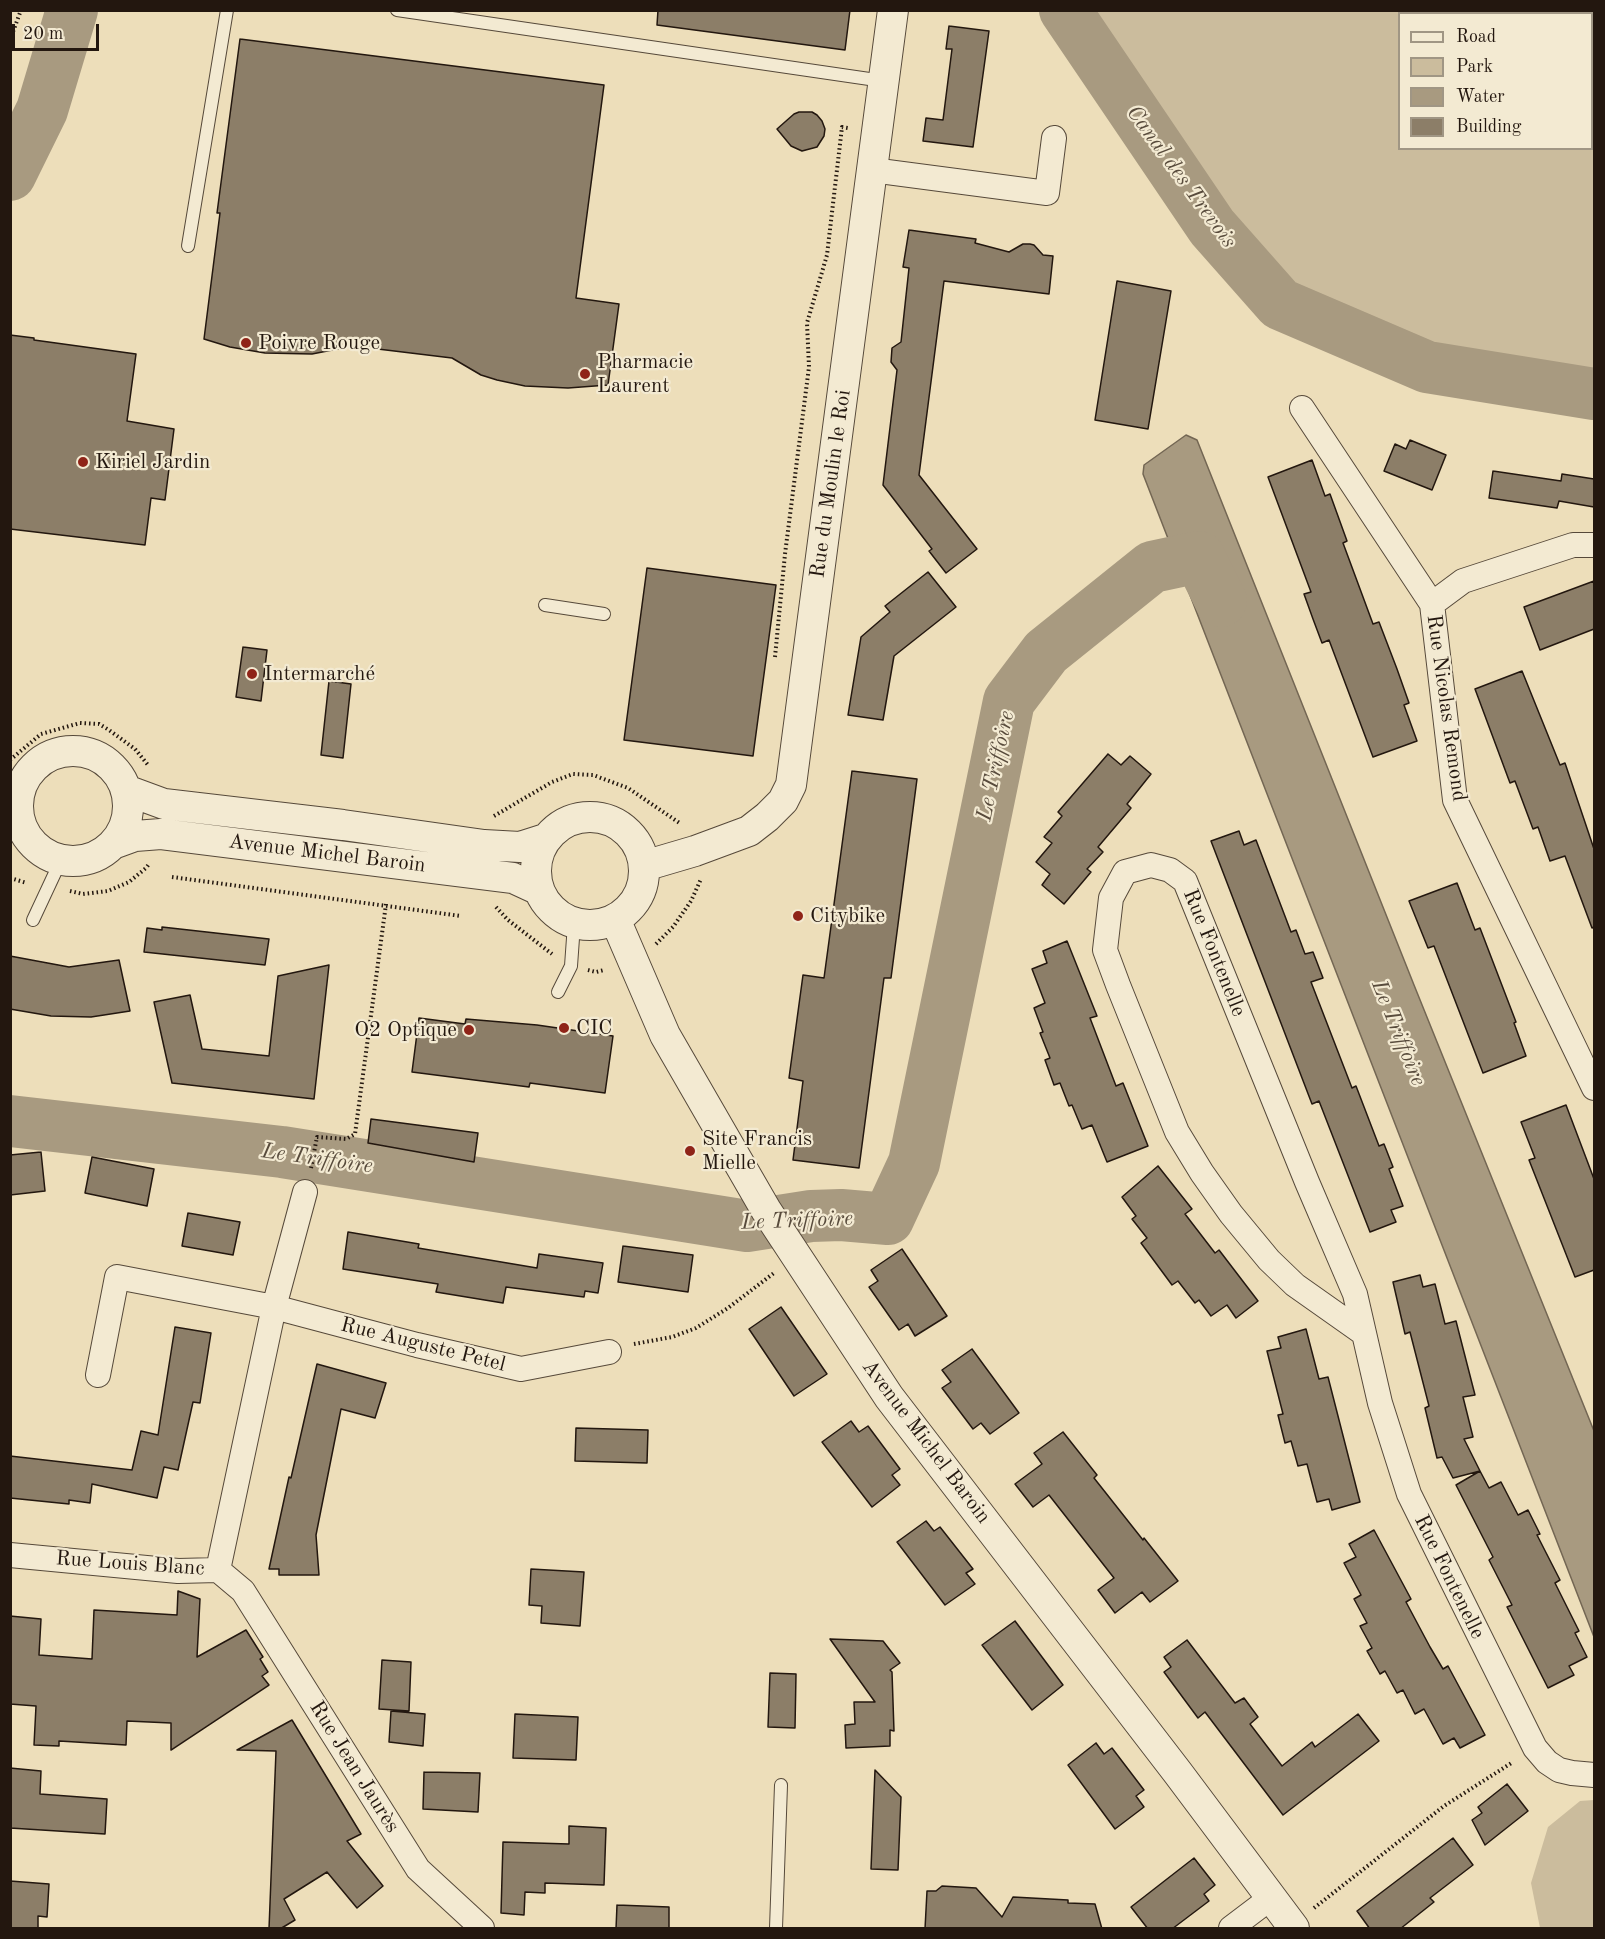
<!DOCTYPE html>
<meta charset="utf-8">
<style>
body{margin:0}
#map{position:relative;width:1605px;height:1939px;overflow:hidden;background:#eddeba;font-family:"Old Standard TT",serif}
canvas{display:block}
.frame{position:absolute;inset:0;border:12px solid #23170f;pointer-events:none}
.legend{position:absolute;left:1398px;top:12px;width:195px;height:138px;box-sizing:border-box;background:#f3ead2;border:2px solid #a09684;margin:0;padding:8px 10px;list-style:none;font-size:18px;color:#23170f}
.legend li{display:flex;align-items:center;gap:12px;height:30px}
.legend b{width:30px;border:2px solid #a09684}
.scale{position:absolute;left:12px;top:24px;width:87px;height:27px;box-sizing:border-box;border:3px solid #23170f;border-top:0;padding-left:8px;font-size:18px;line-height:21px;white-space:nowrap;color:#23170f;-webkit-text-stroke:4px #f3ead2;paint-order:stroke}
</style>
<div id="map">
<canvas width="1605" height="1939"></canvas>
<div class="frame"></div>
<ul class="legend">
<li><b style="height:8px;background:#f3ead2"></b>Road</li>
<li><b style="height:16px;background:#cbbc9d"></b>Park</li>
<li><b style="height:16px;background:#a89a80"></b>Water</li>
<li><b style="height:16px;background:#8c7e68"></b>Building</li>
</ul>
<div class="scale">20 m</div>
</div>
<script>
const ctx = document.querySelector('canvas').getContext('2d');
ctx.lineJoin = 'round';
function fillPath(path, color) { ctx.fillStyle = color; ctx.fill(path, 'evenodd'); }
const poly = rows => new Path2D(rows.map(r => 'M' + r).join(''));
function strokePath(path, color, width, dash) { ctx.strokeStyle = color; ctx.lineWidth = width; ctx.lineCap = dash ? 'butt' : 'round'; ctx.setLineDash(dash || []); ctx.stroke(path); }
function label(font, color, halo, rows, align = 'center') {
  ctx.font = font + ' "Old Standard TT",serif'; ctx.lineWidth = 4.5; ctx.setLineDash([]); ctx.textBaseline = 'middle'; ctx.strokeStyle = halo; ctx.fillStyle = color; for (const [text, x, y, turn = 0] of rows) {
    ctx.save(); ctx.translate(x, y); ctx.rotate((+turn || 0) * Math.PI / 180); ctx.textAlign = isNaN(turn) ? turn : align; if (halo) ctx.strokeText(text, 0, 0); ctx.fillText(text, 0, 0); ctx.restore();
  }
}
fillPath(poly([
 [1088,11,1577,11,1579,13,1400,14,1400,148,1592,148,1592,34,1594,39,1594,370,1451,353,1379,328,1304,297,1236,221],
 [1594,1800,1594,1928,1540,1928,1531,1883,1548,1827,1580,1801]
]), '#cbbc9d');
const water = poly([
 [1186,435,1197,440,1414,985,1594,1431,1594,1637,1143,474,1144,465,1186,435]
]);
fillPath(water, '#a89a80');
strokePath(water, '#736653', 1.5);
strokePath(poly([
 [1065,10,1212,227,1280,304,1427,367,1594,394],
 [10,175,42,110,72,10],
 [10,1121,282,1152,747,1226,811,1216,841,1215,888,1219,914,1163,1009,701,1046,652,1152,567,1199,557,1221,601]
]), '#a89a80', 52);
const building = poly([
 [658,10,850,10,845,50,657,25,658,10],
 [949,26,989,31,973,147,923,141,926,118,943,120,952,49,946,49,949,26],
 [240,39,604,85,576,298,619,304,608,385,568,388,525,386,497,380,481,375,452,358,353,346,312,354,265,353,230,347,204,339,220,213,217,213,240,39],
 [799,112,812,112,817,115,822,121,825,129,824,136,817,147,802,151,791,146,777,129,794,114,799,112],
 [909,230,976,239,975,243,1009,252,1023,244,1030,244,1034,245,1043,255,1053,256,1049,294,944,281,919,475,977,549,946,573,929,551,932,549,883,485,897,370,891,362,892,348,901,342,909,268,903,267,909,230],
 [1117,281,1171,291,1148,429,1095,420,1117,281],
 [10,335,34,338,34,340,136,354,127,421,174,429,165,500,151,498,145,545,10,529,10,335],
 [1410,440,1446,455,1432,490,1384,471,1395,444,1406,449,1410,440],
 [1312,460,1325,496,1330,494,1347,541,1343,543,1373,624,1379,622,1397,669,1409,703,1404,705,1417,741,1373,757,1329,640,1322,643,1313,619,1304,594,1311,592,1268,477,1312,460],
 [1493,471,1561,481,1562,474,1594,479,1594,507,1559,501,1557,508,1489,498,1493,471],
 [647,568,776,585,753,756,624,740,647,568],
 [928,572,956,607,894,656,883,720,848,715,861,637,890,612,885,606,928,572],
 [1594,581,1594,629,1540,650,1524,607,1594,581],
 [243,647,267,650,261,701,236,697,243,647],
 [1522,671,1560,765,1565,763,1594,849,1594,927,1592,928,1565,856,1550,861,1538,827,1533,829,1515,781,1510,783,1475,689,1522,671],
 [329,681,351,684,343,758,321,755,329,681],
 [1108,754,1121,765,1130,756,1151,774,1127,804,1131,808,1098,847,1103,852,1087,869,1091,872,1064,904,1042,885,1050,874,1036,862,1052,843,1044,837,1062,816,1058,812,1108,754],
 [852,771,917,779,891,978,884,978,859,1168,793,1160,803,1081,789,1078,803,975,824,978,852,771],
 [1239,831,1244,845,1256,840,1291,932,1296,930,1305,954,1313,952,1323,978,1311,982,1352,1088,1356,1086,1379,1146,1384,1144,1393,1167,1389,1169,1403,1206,1391,1210,1396,1222,1370,1232,1319,1101,1312,1104,1211,841,1239,831],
 [1457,883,1475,930,1480,928,1516,1022,1514,1023,1526,1056,1483,1073,1434,946,1428,948,1409,901,1457,883],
 [162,927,269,939,265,965,144,952,147,928,162,930,162,927],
 [1067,941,1097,1016,1090,1018,1116,1086,1123,1083,1148,1146,1107,1162,1092,1125,1082,1129,1072,1105,1069,1106,1060,1083,1054,1085,1045,1060,1050,1058,1040,1033,1043,1032,1034,1008,1045,1003,1032,969,1047,963,1043,951,1067,941],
 [10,956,69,967,119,960,130,1011,91,1017,51,1016,10,1009,10,956],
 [329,965,314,1099,172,1083,154,1002,190,995,202,1049,269,1056,278,976,329,965],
 [419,1018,465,1024,466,1019,537,1025,613,1036,605,1093,530,1083,529,1087,412,1072,419,1018],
 [1566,1105,1594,1179,1594,1270,1575,1277,1529,1160,1535,1158,1521,1122,1566,1105],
 [371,1119,478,1133,474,1162,368,1143,371,1119],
 [41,1152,45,1191,10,1195,10,1155,41,1152],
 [92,1157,154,1169,147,1206,85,1193,92,1157],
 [1158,1166,1192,1209,1185,1214,1215,1253,1219,1250,1258,1301,1236,1318,1227,1305,1211,1316,1199,1300,1195,1303,1178,1281,1172,1285,1141,1243,1147,1238,1132,1219,1136,1216,1122,1197,1158,1166],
 [188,1213,240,1222,233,1255,182,1246,188,1213],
 [348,1232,419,1244,418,1248,537,1268,539,1254,603,1263,598,1293,585,1291,584,1297,506,1287,503,1303,436,1292,438,1284,343,1269,348,1232],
 [623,1246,693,1255,688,1292,618,1282,623,1246],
 [902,1249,947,1316,915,1336,908,1324,899,1330,869,1287,878,1281,871,1270,902,1249],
 [1420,1275,1423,1287,1435,1284,1445,1324,1456,1321,1475,1395,1463,1397,1473,1437,1464,1439,1480,1471,1453,1478,1442,1457,1437,1458,1425,1408,1429,1406,1410,1332,1405,1334,1393,1282,1420,1275],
 [781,1307,827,1374,794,1396,749,1329,781,1307],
 [175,1327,211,1333,200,1403,193,1402,178,1470,164,1467,157,1498,92,1484,90,1503,69,1500,69,1504,10,1498,10,1456,132,1470,141,1431,158,1435,175,1327],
 [1306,1329,1319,1379,1328,1377,1360,1502,1332,1510,1329,1499,1317,1502,1307,1464,1298,1466,1291,1441,1285,1443,1278,1415,1283,1414,1267,1351,1281,1348,1278,1337,1306,1329],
 [972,1349,1019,1413,990,1434,981,1423,973,1429,942,1388,951,1382,942,1370,972,1349],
 [317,1364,386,1383,375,1418,341,1409,316,1535,319,1575,279,1575,279,1569,269,1569,289,1477,291,1478,317,1364],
 [851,1421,859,1432,868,1426,900,1469,892,1475,900,1485,872,1507,822,1442,851,1421],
 [576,1428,648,1430,647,1463,575,1461,576,1428],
 [1063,1432,1097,1475,1094,1478,1143,1540,1144,1538,1178,1581,1150,1602,1142,1592,1115,1613,1098,1590,1114,1578,1049,1495,1033,1507,1015,1484,1042,1464,1034,1453,1063,1432],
 [1480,1471,1489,1488,1501,1482,1518,1515,1528,1510,1540,1534,1537,1535,1560,1580,1555,1583,1579,1631,1575,1633,1587,1657,1569,1666,1574,1675,1548,1688,1507,1607,1512,1605,1489,1560,1493,1557,1456,1485,1480,1471],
 [926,1521,934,1531,940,1527,973,1569,966,1573,975,1584,945,1605,897,1542,926,1521],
 [1374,1530,1411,1599,1406,1602,1430,1647,1443,1669,1448,1666,1485,1735,1460,1748,1454,1738,1443,1744,1424,1709,1415,1714,1403,1690,1397,1693,1385,1671,1380,1674,1367,1651,1372,1648,1360,1626,1367,1623,1354,1599,1361,1595,1344,1563,1356,1557,1349,1544,1374,1530],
 [531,1569,584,1572,580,1626,541,1623,542,1606,529,1605,531,1569],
 [178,1591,200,1599,197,1657,246,1630,263,1657,260,1659,268,1672,262,1676,269,1685,171,1750,171,1723,127,1721,126,1745,59,1741,59,1746,34,1745,36,1706,10,1704,10,1616,41,1619,39,1655,92,1659,94,1610,177,1615,178,1591],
 [1015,1621,1063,1685,1032,1710,982,1645,1015,1621],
 [830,1639,883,1641,900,1663,890,1670,892,1672,894,1731,890,1730,890,1746,846,1748,845,1725,855,1724,854,1702,875,1702,830,1639],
 [1187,1640,1235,1703,1244,1698,1258,1717,1250,1724,1282,1766,1312,1742,1315,1747,1358,1714,1379,1741,1283,1815,1205,1712,1198,1718,1164,1672,1171,1667,1164,1657,1187,1640],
 [382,1660,411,1662,409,1711,379,1709,382,1660],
 [770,1673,796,1674,795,1728,768,1727,770,1673],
 [391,1711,425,1714,423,1746,389,1742,391,1711],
 [515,1714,578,1717,576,1760,513,1758,515,1714],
 [292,1720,361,1834,347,1841,383,1886,357,1908,327,1872,284,1899,295,1920,280,1929,269,1929,276,1751,237,1750,292,1720],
 [1096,1743,1104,1754,1112,1748,1144,1790,1136,1796,1144,1807,1115,1829,1068,1765,1096,1743],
 [10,1768,41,1771,40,1794,107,1799,105,1834,10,1828,10,1768],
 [875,1770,901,1797,898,1870,871,1869,875,1770],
 [424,1772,480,1773,478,1812,423,1809,424,1772],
 [1507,1784,1528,1811,1485,1845,1472,1820,1482,1813,1478,1807,1507,1784],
 [569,1826,606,1828,604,1885,545,1883,545,1893,525,1892,524,1915,501,1913,503,1842,569,1844,569,1826],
 [1453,1838,1473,1865,1430,1898,1434,1902,1400,1929,1370,1929,1357,1911,1453,1838],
 [1194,1858,1215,1885,1204,1894,1209,1901,1172,1929,1148,1929,1131,1907,1194,1858],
 [10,1881,49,1884,47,1917,38,1916,38,1929,10,1929,10,1881],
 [942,1886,976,1888,1002,1917,1013,1897,1068,1900,1068,1903,1095,1904,1102,1929,925,1929,927,1891,936,1891,942,1886],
 [617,1905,669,1907,669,1929,616,1929,617,1905]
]);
fillPath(building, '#8c7e68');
strokePath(building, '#23170f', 1.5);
const service = poly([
 [397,10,883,81],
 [188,246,227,10],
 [545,605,604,614],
 [33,920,61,860],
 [558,992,571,966,574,924],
 [776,1928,781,1785]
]);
const minor = poly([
 [872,170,1047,193,1054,138],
 [1302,408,1432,604,1455,800,1594,1088],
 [1432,604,1463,581,1573,545,1594,545],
 [1363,1333,1295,1285,1269,1260,1231,1214,1202,1173,1177,1132,1118,985,1105,950,1111,898,1125,872,1151,865,1170,870,1185,881,1307,1182,1355,1294,1380,1403,1409,1494,1535,1748,1547,1762,1559,1770,1572,1773,1594,1775],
 [98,1375,117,1277,274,1307,417,1345,521,1369,609,1352],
 [10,1555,178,1571,218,1570,243,1591,418,1869,482,1928],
 [218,1570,274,1307,305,1192],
 [1231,1928,1272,1897]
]);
const tertiary = poly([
 '18 806a55 55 0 1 1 110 0a55 55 0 1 1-110 0Z',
 [126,790,164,804,343,825,484,845,520,847,545,839],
 '536 871a54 54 0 1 1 108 0a54 54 0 1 1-108 0Z',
 [113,844,135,836,161,834,513,878,539,890],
 [644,866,695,851,749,831,767,817,783,801,791,785,893,10],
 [615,919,665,1035,766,1210,889,1397,1178,1773,1294,1928]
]);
strokePath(service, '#56493a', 14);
strokePath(minor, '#56493a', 26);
strokePath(tertiary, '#56493a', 32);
strokePath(poly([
 [10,40,21,10],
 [775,657,785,554,809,367,807,323,827,255,842,127,848,128],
 [10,760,41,734,80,723,99,724,109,730,135,749,148,765],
 [494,816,552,782,573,774,593,775,628,788,681,824],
 [172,877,461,916],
 [10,878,27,883],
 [70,891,83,894,108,891,129,882,146,868,149,864],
 [496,907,508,920,552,954],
 [656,944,673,927,691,901,701,879],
 [588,970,596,972,604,970],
 [311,1168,317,1137,346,1139,355,1134,386,904],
 [634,1344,672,1337,696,1328,728,1308,774,1273],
 [1314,1908,1444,1806,1513,1762]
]), '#23170f', 4, [1.5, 3]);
strokePath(service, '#f3ead2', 12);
strokePath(minor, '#f3ead2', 24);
strokePath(tertiary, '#f3ead2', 30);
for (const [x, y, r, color] of [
 [246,343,6,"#8f2418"],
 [585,374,6,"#8f2418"],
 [83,462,6,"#8f2418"],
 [252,674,6,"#8f2418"],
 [798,916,6,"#8f2418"],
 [564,1028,6,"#8f2418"],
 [469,1030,6,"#8f2418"],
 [690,1151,6,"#8f2418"]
]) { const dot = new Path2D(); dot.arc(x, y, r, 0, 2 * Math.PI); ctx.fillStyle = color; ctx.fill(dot); strokePath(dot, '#f3ead2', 2); }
label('21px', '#23170f', '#f3ead2', [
 ["Poivre Rouge",258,343],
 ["Pharmacie",597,362],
 ["Laurent",597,386],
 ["Kiriel Jardin",95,462],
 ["Intermarché",264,674],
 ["Citybike",810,916],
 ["CIC",576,1028],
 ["O2 Optique",457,1030,"right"],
 ["Site Francis",702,1139],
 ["Mielle",702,1163]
], 'left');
label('21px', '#23170f', '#f3ead2', [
 ["Rue du Moulin le Roi",831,484,-82],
 ["Rue Nicolas Remond",1446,708,82],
 ["Avenue Michel Baroin",327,854,7],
 ["Rue Fontenelle",1214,953,68],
 ["Rue Auguste Petel",423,1345,14],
 ["Avenue Michel Baroin",926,1442,53],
 ["Rue Louis Blanc",130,1564,4],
 ["Rue Fontenelle",1449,1577,64],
 ["Rue Jean Jaurès",354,1767,58]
]);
label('italic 22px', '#584b3c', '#f3ead2', [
 ["Canal des Trevois",1181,177,54],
 ["Le Triffoire",996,766,-78],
 ["Le Triffoire",1398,1033,68],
 ["Le Triffoire",317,1159,8],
 ["Le Triffoire",797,1221,-2]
]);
</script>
